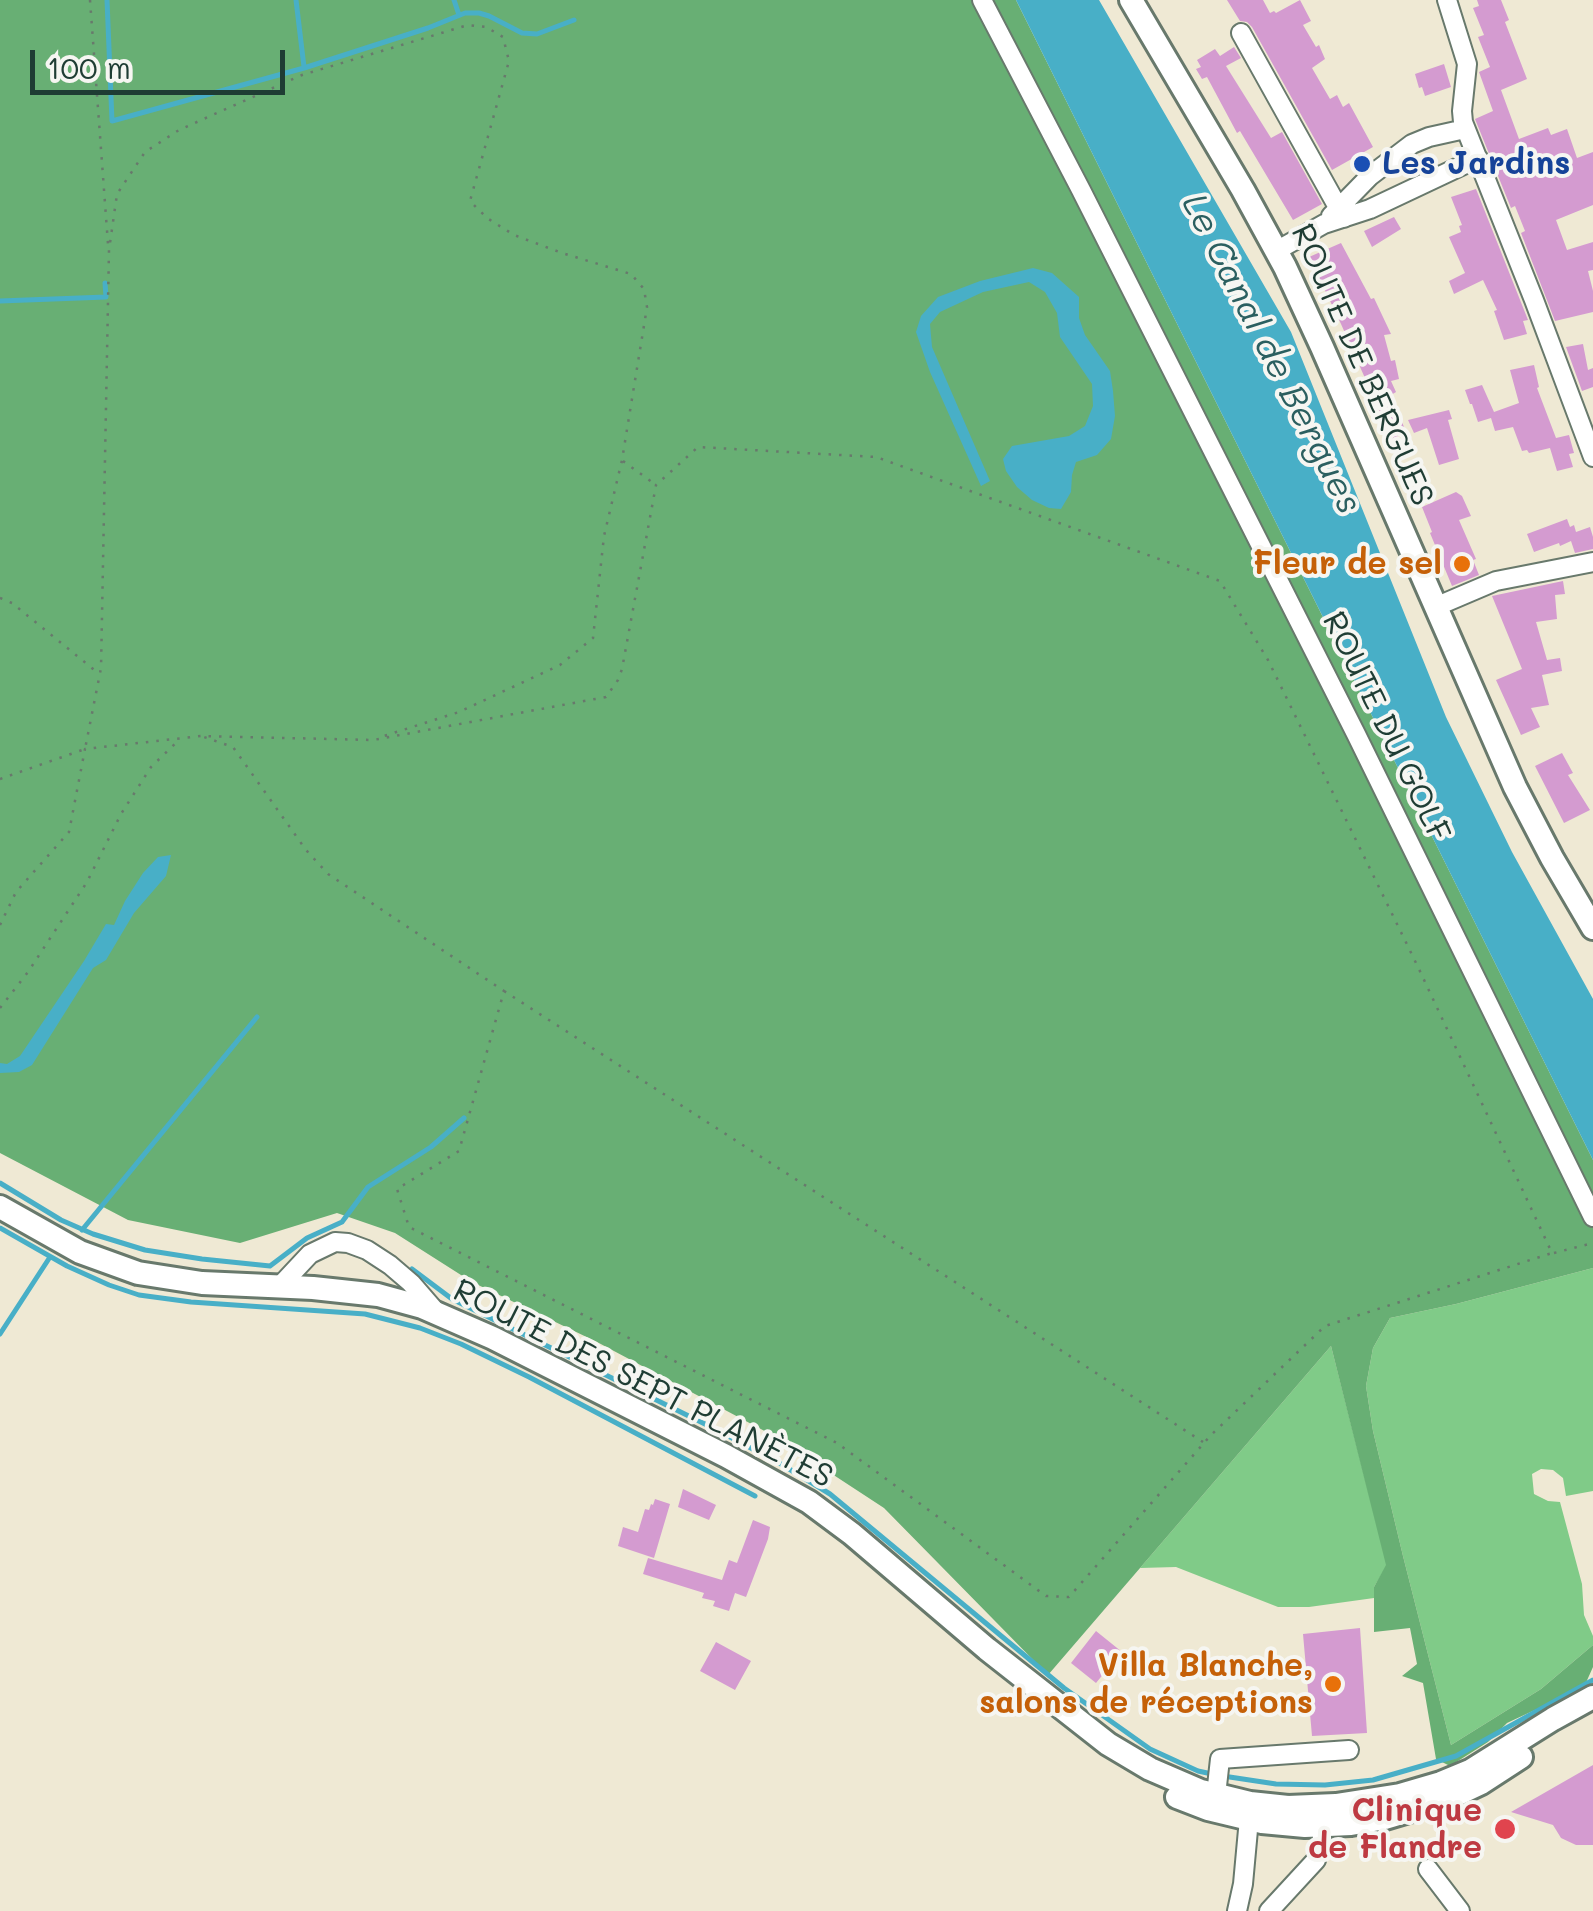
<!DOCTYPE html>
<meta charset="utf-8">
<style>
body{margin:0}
#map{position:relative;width:1593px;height:1911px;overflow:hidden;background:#efe9d4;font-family:Mali,sans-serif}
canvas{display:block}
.scale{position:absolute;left:30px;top:50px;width:255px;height:45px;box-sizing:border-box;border:5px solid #1f3d34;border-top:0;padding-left:12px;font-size:30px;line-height:35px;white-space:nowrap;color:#1f3d34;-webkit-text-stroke:8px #f6f6f2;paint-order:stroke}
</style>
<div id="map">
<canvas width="1593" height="1911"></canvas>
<div class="scale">100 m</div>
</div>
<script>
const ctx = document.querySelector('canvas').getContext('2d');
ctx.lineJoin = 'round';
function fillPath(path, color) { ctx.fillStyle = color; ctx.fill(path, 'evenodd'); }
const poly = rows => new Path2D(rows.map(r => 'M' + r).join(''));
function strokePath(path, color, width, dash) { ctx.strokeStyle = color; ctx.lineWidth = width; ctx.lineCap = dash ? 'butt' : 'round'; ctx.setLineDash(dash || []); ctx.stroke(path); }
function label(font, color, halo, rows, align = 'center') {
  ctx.font = font + ' Mali,sans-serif'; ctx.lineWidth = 8; ctx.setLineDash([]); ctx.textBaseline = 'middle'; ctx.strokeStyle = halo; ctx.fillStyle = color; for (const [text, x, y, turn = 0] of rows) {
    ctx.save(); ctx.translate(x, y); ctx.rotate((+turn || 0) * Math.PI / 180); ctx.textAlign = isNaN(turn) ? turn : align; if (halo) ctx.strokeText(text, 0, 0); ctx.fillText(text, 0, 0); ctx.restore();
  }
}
fillPath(poly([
 [1593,1268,1593,1491,1566,1496,1563,1478,1553,1470,1541,1469,1532,1474,1534,1494,1548,1501,1560,1502,1582,1584,1584,1615,1593,1636,1593,1645,1541,1689,1451,1745,1403,1556,1373,1431,1366,1386,1373,1348,1390,1318,1456,1304],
 [1331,1346,1387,1565,1374,1587,1374,1598,1309,1607,1278,1607,1176,1567,1140,1568]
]), '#80cb88');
fillPath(poly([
 [0,0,1016,0,1593,1160,1593,1268,1456,1304,1390,1318,1373,1348,1366,1386,1373,1431,1403,1556,1451,1745,1541,1689,1593,1645,1593,1667,1584,1687,1507,1723,1488,1742,1450,1766,1436,1759,1423,1683,1402,1676,1417,1664,1410,1628,1374,1632,1374,1587,1386,1565,1331,1346,1048,1675,884,1508,774,1436,597,1342,472,1282,395,1233,337,1213,240,1243,128,1220,0,1153]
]), '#68af74');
fillPath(poly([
 [1016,0,1099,0,1291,332,1446,717,1512,852,1593,999,1593,1160],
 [1033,268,1052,273,1079,297,1079,318,1085,335,1110,371,1113,391,1115,416,1111,439,1097,455,1076,462,1072,475,1071,492,1061,509,1049,508,1032,500,1017,487,1006,471,1003,459,1012,446,1069,436,1085,426,1093,406,1092,384,1060,337,1057,313,1045,292,1029,282,983,292,940,312,930,324,932,347,990,481,981,486,930,372,916,332,921,316,938,297,980,281],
 [171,855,166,876,134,913,106,960,93,968,32,1065,19,1072,0,1073,0,1063,7,1064,20,1056,84,961,106,924,114,925,125,901,143,873,158,857]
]), '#48afc7');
strokePath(poly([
 [107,0,112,121,304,68,428,28,465,13,479,13,489,16,522,33,537,34,574,20],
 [296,0,304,67],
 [454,0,459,15],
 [0,301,106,297,105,283],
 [0,1183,61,1220,93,1234,145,1250,202,1259,270,1266,307,1238,342,1222,368,1187,431,1147,464,1118],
 [0,1228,67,1266,109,1285,139,1295,191,1302,365,1314,420,1328,461,1344,529,1377,755,1496],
 [82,1230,257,1017],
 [412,1269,452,1299,713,1428,781,1464,830,1494,1064,1688,1150,1749,1198,1771,1212,1774],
 [0,1334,50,1257],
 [1223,1776,1276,1784,1325,1785,1373,1780,1456,1756,1593,1680]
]), '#48afc7', 5);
fillPath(poly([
 [1227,0,1263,0,1270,13,1274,11,1276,13,1300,0,1311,21,1303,25,1316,47,1319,45,1325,59,1312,68,1330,99,1337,95,1343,107,1349,103,1373,147,1332,170,1252,27,1247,22,1240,21],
 [1477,0,1501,0,1509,20,1505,22,1527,79,1501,90,1519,139,1548,128,1551,135,1567,129,1577,158,1593,152,1593,205,1556,220,1567,250,1593,242,1593,270,1588,271,1593,291,1593,312,1555,321,1521,233,1525,231,1515,206,1511,208,1475,119,1493,111,1479,72,1490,67,1478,37,1484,35,1473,8,1479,6],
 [1234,47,1241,58,1226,66,1271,138,1282,132,1322,204,1293,220,1240,131,1237,133,1207,77,1202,79,1196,69,1201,67,1197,60,1215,49,1220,56],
 [1444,64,1451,87,1425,96,1422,87,1419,88,1415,74],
 [1476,189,1528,320,1523,321,1527,334,1504,340,1494,311,1497,310,1483,280,1454,294,1449,281,1465,273,1449,237,1461,232,1459,226,1462,225,1451,197],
 [1394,217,1401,229,1372,247,1364,231],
 [1341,243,1371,299,1374,298,1391,334,1384,335,1391,361,1395,360,1399,379,1391,381,1396,392,1391,395,1406,432,1392,439,1341,324,1309,257],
 [1583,344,1588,370,1593,368,1593,387,1582,391,1566,347],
 [1534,365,1539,387,1537,388,1556,438,1569,435,1574,453,1569,454,1573,467,1557,471,1550,448,1529,453,1527,450,1522,451,1513,427,1495,431,1491,418,1478,422,1472,404,1470,404,1465,390,1482,385,1494,412,1519,403,1510,370],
 [1449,410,1452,419,1448,420,1459,459,1439,465,1427,428,1414,433,1408,420],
 [1456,492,1462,496,1471,516,1459,520,1476,559,1473,560,1479,575,1452,586,1430,533,1432,532,1422,507],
 [1567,519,1570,527,1574,525,1576,532,1590,527,1593,537,1593,549,1575,553,1571,541,1560,546,1559,543,1534,552,1527,534],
 [1563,581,1565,594,1555,595,1557,619,1536,622,1547,660,1560,658,1562,671,1542,675,1549,705,1531,708,1540,727,1521,735,1496,680,1522,669,1492,596],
 [1562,753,1573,773,1568,775,1590,810,1564,823,1535,766],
 [683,1489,716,1505,709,1520,678,1507],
 [655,1499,670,1504,654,1558,618,1546,623,1527,638,1532,645,1509,649,1510,651,1504,653,1505],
 [753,1520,770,1527,768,1539,746,1597,735,1593,729,1611,713,1606,715,1601,702,1598,704,1593,643,1574,648,1558,722,1580,729,1560,737,1563],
 [1360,1628,1367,1733,1312,1736,1303,1634],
 [1096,1631,1127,1656,1111,1678,1105,1672,1096,1683,1071,1663],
 [716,1642,751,1661,735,1690,700,1671],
 [1593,1765,1593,1845,1576,1845,1561,1838,1553,1825,1511,1812]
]), '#d49bd0');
const minor = poly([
 [982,0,1081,190,1356,734,1593,1217],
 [1447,0,1467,64,1462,111,1463,122,1534,300,1593,457],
 [1241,33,1344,218],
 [1331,216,1370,176,1412,144,1429,137,1465,129],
 [1276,251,1324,224,1370,209,1478,158],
 [1435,607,1496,581,1593,562],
 [280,1286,310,1254,335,1242,348,1243,367,1250,390,1265,411,1283,437,1313],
 [1216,1795,1220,1759,1349,1750],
 [1428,1869,1460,1911],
 [1237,1911,1243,1884,1250,1808],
 [1269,1911,1316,1860,1322,1838,1321,1816]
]);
const major = poly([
 [1131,0,1243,190,1285,267,1322,347,1515,787,1552,858,1593,928],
 [0,1207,80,1252,138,1273,202,1283,313,1288,378,1295,422,1307,493,1338,726,1456,809,1502,852,1534,987,1649,1108,1744,1150,1769,1201,1791,1250,1803,1288,1807,1336,1805,1400,1795,1441,1783,1470,1771,1553,1719,1593,1697],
 [1177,1797,1208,1809,1262,1822,1305,1826,1351,1824,1385,1818,1445,1800,1481,1783,1521,1757]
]);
strokePath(minor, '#68796c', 22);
strokePath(major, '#68796c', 28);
strokePath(poly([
 [90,0,108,244],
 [623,461,656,485],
 [0,598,12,603,98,673],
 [0,779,85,749,101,668,109,250,117,194,145,152,179,130,302,75,468,25,486,27,503,37,509,61,470,201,487,218,514,235,562,253,631,274,644,289,647,307,622,460,604,536,593,638,560,665,459,712,384,736],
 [0,925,16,892,69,832,85,749,201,736,373,740,606,697,618,680,622,669,656,485,698,447,876,457,1220,581,1268,660,1418,967,1552,1253,1325,1326,1211,1435,1069,1597,1046,1596,837,1443,409,1227,397,1189,459,1151,504,991,328,874,306,850,233,747,201,736],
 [504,991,1203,1442],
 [0,1008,28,972,87,882,121,814,151,767,179,740],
 [1554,1253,1593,1243]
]), '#68796c', 2.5, [2.5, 8]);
strokePath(minor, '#fff', 18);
strokePath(major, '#fff', 22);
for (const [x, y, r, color] of [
 [1362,164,10,"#1a4fb4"],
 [1462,564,10,"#e8710a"],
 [1333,1684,10,"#e8710a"],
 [1505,1829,12,"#e0444e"]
]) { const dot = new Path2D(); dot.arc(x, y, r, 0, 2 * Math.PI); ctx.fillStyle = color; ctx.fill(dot); strokePath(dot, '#f6f6f2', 4); }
label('bold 32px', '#164399', '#f6f6f2', [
 ["Les Jardins",1382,164]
], 'left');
label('32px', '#1f3d34', '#f6f6f2', [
 ["ROUTE DE BERGUES",1362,365,66],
 ["ROUTE DU GOLF",1386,727,64],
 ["ROUTE DES SEPT PLANÈTES",643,1384,27]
]);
label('bold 32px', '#c56008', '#f6f6f2', [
 ["Fleur de sel",1442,564],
 ["Villa Blanche,",1313,1666],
 ["salons de réceptions",1313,1703]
], 'right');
label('bold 32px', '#be3a42', '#f6f6f2', [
 ["Clinique",1482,1811],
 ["de Flandre",1482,1848]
], 'right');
label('italic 35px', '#2b5f60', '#f6f6f2', [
 ["Le Canal de Bergues",1271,354,63]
]);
</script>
